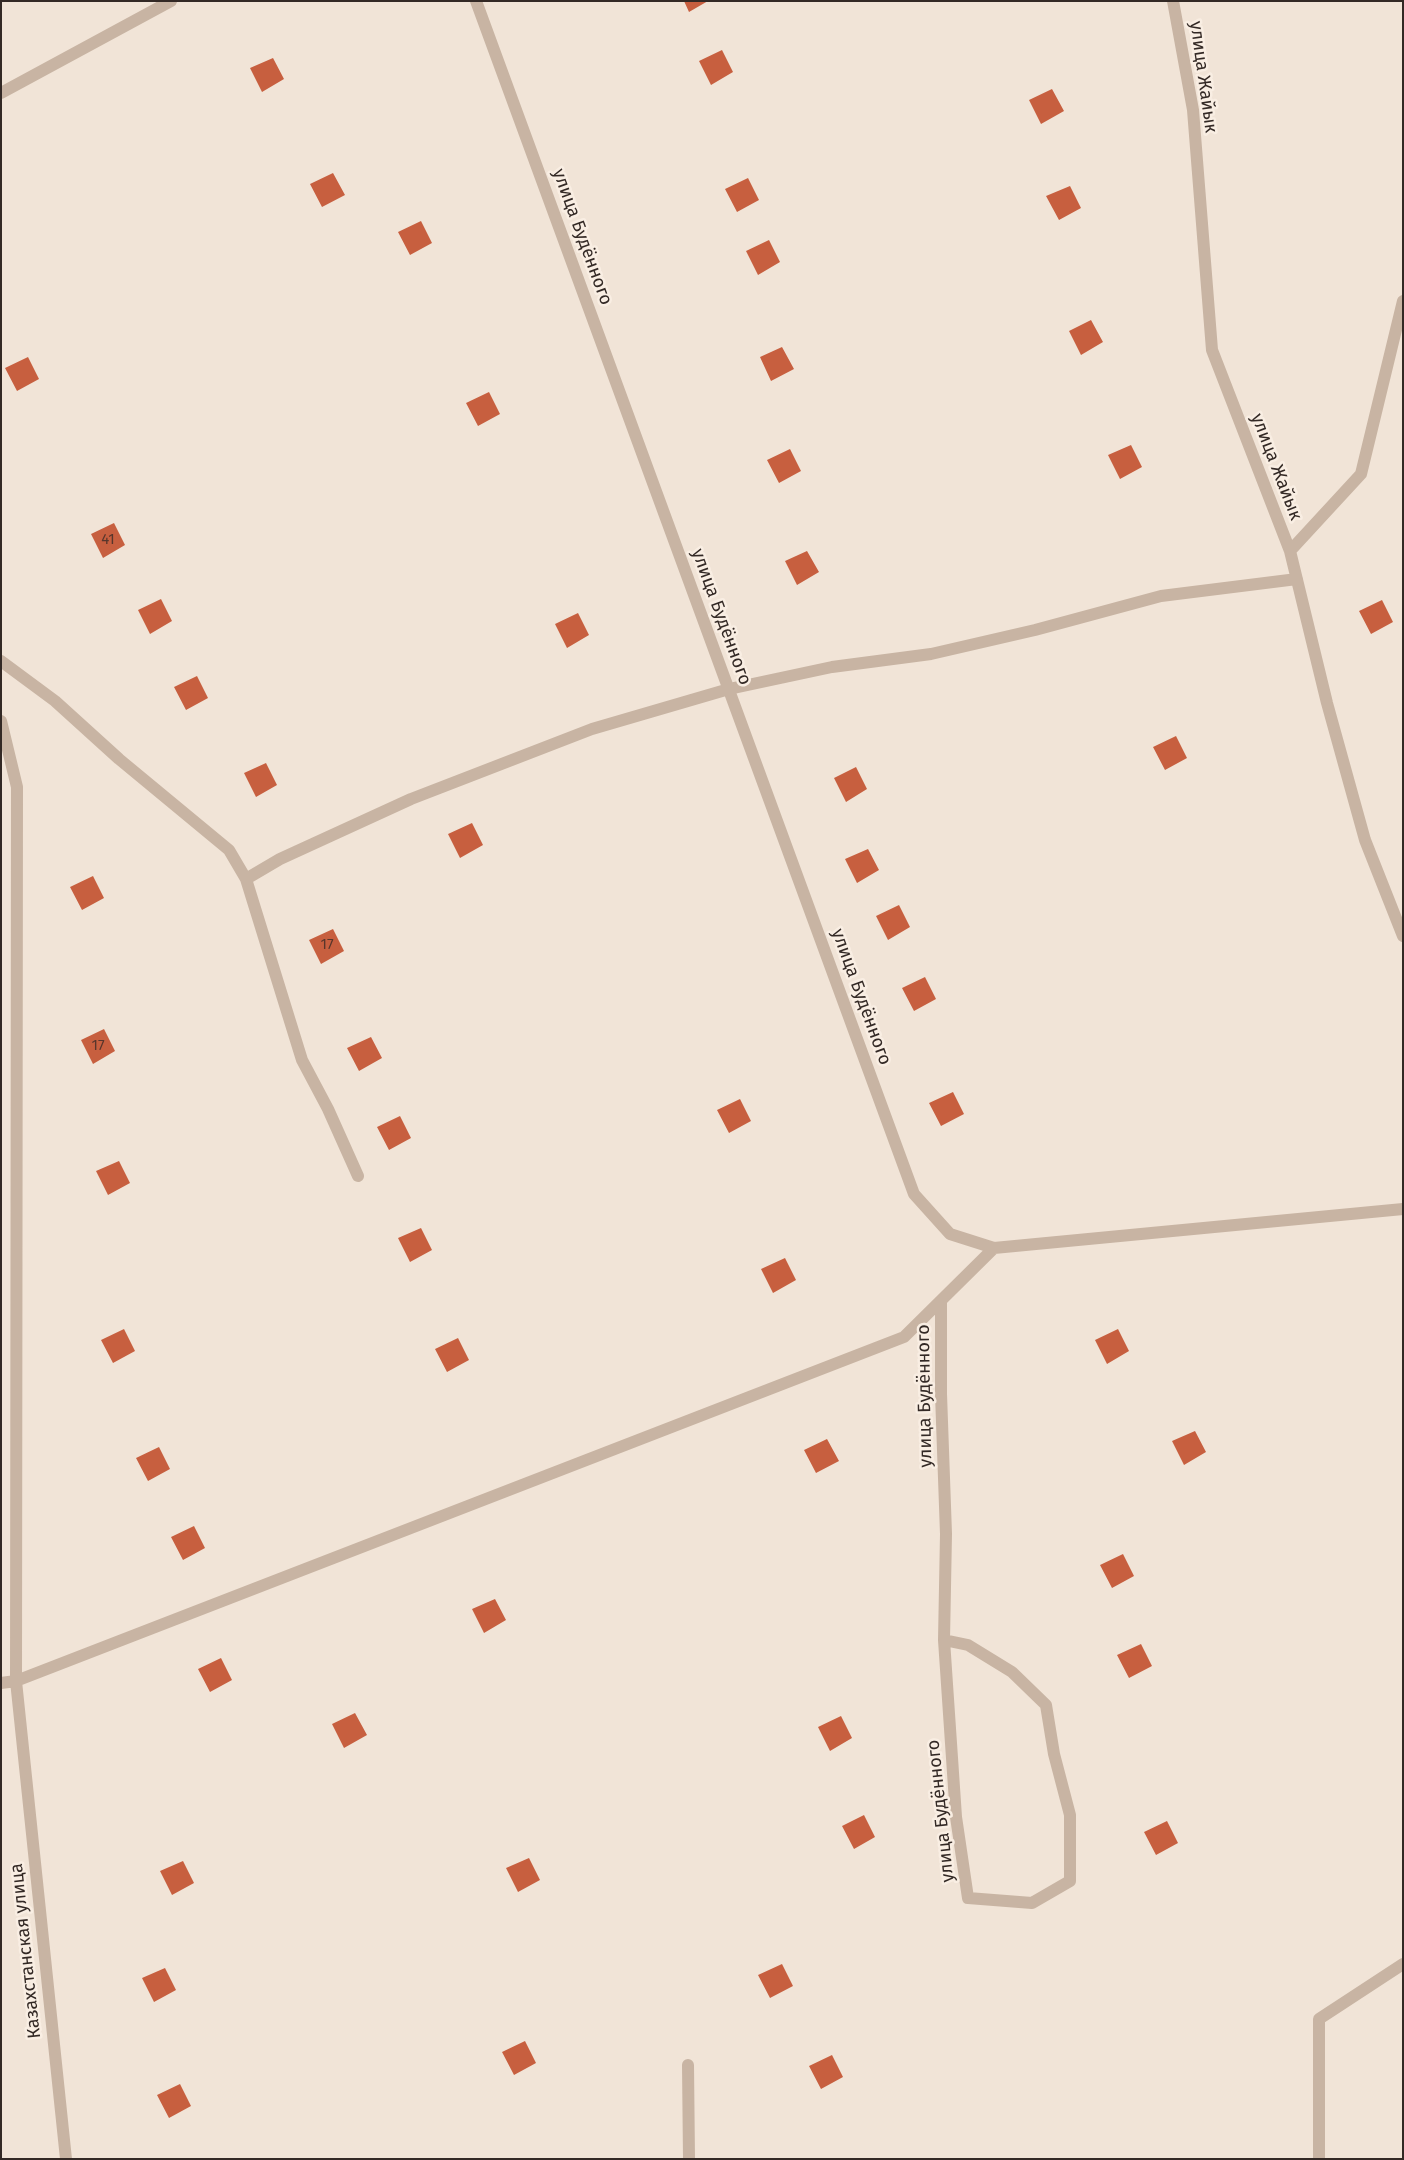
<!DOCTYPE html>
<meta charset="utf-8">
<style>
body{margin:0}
#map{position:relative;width:1404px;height:2160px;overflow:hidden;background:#f1e4d7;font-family:"Fira Sans",sans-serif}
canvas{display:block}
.frame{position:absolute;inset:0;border:2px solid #332925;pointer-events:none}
</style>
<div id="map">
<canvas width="1404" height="2160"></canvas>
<div class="frame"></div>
</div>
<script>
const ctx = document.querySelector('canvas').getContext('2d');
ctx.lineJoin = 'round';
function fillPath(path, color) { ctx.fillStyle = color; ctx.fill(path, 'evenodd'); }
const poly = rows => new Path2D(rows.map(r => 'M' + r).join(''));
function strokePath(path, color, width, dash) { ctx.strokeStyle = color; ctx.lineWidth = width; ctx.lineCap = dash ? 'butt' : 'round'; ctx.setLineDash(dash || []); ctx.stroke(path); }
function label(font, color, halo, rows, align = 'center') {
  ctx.font = font + ' "Fira Sans",sans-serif'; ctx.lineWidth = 5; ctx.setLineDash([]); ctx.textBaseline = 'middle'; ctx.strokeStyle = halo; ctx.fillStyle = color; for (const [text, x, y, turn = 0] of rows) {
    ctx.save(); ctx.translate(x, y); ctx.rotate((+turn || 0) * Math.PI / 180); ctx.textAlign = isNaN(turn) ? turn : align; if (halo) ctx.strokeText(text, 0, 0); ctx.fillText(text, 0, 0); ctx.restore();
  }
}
fillPath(poly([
 [684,1,708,1,689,12],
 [722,50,733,72,711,85,699,61],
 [273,58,284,79,262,92,250,68],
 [1052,89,1064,111,1041,124,1029,100],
 [333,173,345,195,322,207,310,184],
 [748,178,759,200,737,212,725,189],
 [1070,186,1081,208,1059,220,1046,196],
 [421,221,432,243,410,255,398,232],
 [769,240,780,262,758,275,746,251],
 [1091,320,1103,342,1081,355,1069,331],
 [782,347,794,369,771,381,760,357],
 [28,357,39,379,17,391,5,368],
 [489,392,500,414,478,426,466,403],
 [1131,445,1142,467,1120,479,1108,455],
 [790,449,801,471,779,483,767,460],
 [114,523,125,545,103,558,91,534],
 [807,551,819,572,797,585,785,561],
 [161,599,172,621,150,634,138,610],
 [1382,600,1393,622,1371,634,1359,611],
 [578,613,589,635,567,648,555,624],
 [197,676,208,698,186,710,174,687],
 [1176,736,1187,758,1165,770,1153,747],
 [266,763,277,785,256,797,244,773],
 [856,767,867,789,846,802,834,778],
 [472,823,483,845,460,858,448,834],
 [868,849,879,870,857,883,845,859],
 [93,876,104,898,82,910,70,887],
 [899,905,910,927,888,940,876,916],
 [333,929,344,951,321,964,309,940],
 [925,977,936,999,914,1011,902,988],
 [104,1029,115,1051,93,1064,81,1040],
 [371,1037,382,1058,359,1071,347,1048],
 [953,1092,964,1114,941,1126,929,1103],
 [740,1099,751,1121,729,1133,717,1110],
 [400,1116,411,1138,389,1150,377,1127],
 [119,1161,130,1183,108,1195,96,1171],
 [421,1228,432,1250,410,1262,398,1238],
 [785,1258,796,1280,773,1293,761,1269],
 [124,1329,135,1351,113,1363,101,1340],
 [1118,1329,1129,1351,1107,1364,1095,1340],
 [458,1338,469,1360,447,1372,435,1349],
 [1195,1431,1206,1452,1184,1465,1172,1441],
 [827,1439,839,1461,816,1473,804,1450],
 [159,1447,170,1469,148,1481,136,1458],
 [194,1526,205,1548,183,1560,171,1537],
 [1123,1554,1134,1576,1112,1588,1100,1565],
 [495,1599,506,1620,484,1633,472,1609],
 [1141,1644,1152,1666,1129,1678,1117,1655],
 [221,1658,232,1680,210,1692,198,1669],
 [355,1713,367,1735,344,1748,332,1724],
 [841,1716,852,1738,830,1751,818,1727],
 [864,1815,875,1837,854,1849,842,1826],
 [1167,1821,1178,1843,1156,1855,1144,1832],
 [529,1858,540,1880,518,1892,506,1868],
 [183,1861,194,1883,172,1895,160,1871],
 [782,1964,793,1986,770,1998,758,1975],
 [165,1968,176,1990,154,2002,142,1978],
 [525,2041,536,2063,514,2075,502,2052],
 [832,2055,843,2077,821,2089,809,2066],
 [180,2084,191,2106,169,2118,157,2095]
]), '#c75f3f');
strokePath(poly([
 [476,1,914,1194,950,1234,994,1248,1403,1209],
 [1173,1,1193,110,1212,350,1290,551,1327,703,1365,840,1403,936],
 [1,93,171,1],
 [1290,551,1361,474,1403,301],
 [1,661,55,701,119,759,229,850,246,879],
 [1,721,17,787,16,1681,66,2159],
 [358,1176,328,1109,302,1060,246,879,280,859,411,799,592,729,729,689,832,667,931,654,1035,630,1161,596,1297,579],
 [941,1301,941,1394,946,1534,944,1640,956,1817,968,1898,1032,1903,1070,1881,1070,1815,1054,1754,1046,1705,1012,1672,968,1645,944,1640],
 [1,1683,16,1681,904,1337,994,1248],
 [688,2065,689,2159],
 [1319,2159,1319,2019,1403,1964]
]), '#c8b4a3', 12);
label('15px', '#58362c', null, [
 ["41",108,540],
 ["17",327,945],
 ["17",98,1046]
]);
label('18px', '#332925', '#f9eee3', [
 ["улица Жайык",1203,77,82],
 ["улица Будённого",582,237,70],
 ["улица Жайык",1276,467,69],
 ["улица Будённого",721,617,70],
 ["улица Будённого",861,997,70],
 ["улица Будённого",925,1396,-91],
 ["улица Будённого",941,1811,-96],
 ["Казахстанская улица",26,1951,-96]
]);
</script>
